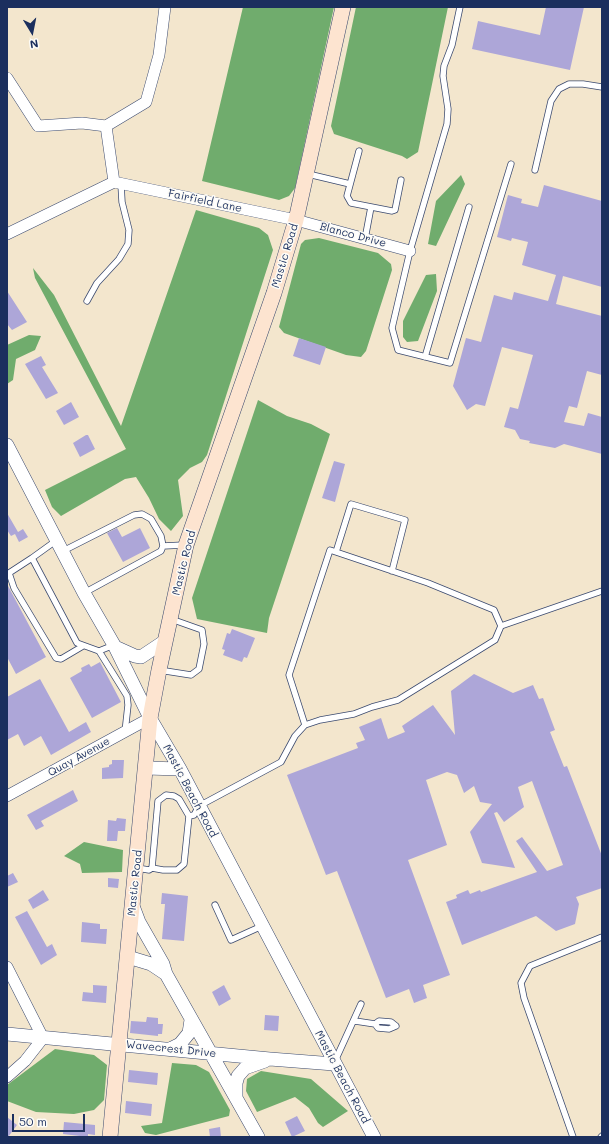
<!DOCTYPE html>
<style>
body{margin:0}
#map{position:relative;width:609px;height:1144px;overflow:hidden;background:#f3e6cd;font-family:Mali,sans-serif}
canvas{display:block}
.frame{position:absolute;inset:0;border:8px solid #1b2f5e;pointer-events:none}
.north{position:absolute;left:12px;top:12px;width:40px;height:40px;-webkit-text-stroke:3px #fdfcf7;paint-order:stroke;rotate:170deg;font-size:11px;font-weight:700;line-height:16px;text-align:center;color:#1b2f5e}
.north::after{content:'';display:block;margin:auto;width:14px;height:18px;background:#1b2f5e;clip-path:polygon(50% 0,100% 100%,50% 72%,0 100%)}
.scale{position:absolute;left:12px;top:1114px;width:73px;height:18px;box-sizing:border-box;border:2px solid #1b2f5e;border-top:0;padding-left:5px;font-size:12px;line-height:14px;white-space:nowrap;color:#1b2f5e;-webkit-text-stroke:3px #fdfcf7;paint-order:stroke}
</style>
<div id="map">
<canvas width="609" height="1144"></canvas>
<div class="frame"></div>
<div class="north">N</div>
<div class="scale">50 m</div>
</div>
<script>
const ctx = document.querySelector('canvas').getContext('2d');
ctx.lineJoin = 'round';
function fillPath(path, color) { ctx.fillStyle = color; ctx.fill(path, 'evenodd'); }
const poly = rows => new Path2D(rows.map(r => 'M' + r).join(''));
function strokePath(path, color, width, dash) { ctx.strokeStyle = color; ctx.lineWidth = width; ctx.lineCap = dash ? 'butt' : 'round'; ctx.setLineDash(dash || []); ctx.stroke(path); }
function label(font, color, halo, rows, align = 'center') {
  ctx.font = font + ' Mali,sans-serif'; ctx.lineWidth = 3; ctx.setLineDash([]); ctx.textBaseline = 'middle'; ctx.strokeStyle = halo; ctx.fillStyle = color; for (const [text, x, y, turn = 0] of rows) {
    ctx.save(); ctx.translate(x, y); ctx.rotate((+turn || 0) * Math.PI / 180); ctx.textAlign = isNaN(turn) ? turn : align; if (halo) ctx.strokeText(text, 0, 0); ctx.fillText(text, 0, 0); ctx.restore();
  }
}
fillPath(poly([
 [243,7,334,7,295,188,289,196,279,200,202,181],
 [356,7,448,7,418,152,407,159,402,156,334,134,331,126],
 [461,175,465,184,436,246,428,244,436,201],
 [196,210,259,228,268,235,273,250,207,455,202,462,190,468,178,480,183,516,171,531,159,519,149,498,136,477,125,479,61,516,52,507,45,490,126,449,35,278,33,268,54,295,121,426],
 [319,238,378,253,391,264,392,270,366,351,361,357,346,355,284,333,279,327,301,244,305,240],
 [436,274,437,291,418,341,407,342,403,337,403,321,426,275],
 [29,335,41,336,35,350,16,359,13,380,7,384,7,345],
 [258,400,287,416,311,424,330,434,269,618,267,633,197,619,192,598],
 [84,842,123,850,122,872,82,873,80,864,64,856],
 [55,1049,94,1055,107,1065,104,1100,94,1110,74,1114,36,1112,7,1101,7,1085],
 [172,1063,196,1065,209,1072,230,1110,229,1116,156,1135,145,1133,141,1126,162,1123],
 [261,1071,311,1079,348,1111,323,1127,318,1123,309,1108,295,1097,257,1112,246,1091,247,1079]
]), '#70ac6d');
fillPath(poly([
 [546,7,584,7,570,70,472,49,478,21,540,35],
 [544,185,602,201,602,287,563,276,556,304,602,316,602,375,587,371,577,408,569,406,564,422,584,426,588,413,602,417,602,454,564,444,555,448,529,443,530,441,520,439,515,430,504,427,510,407,518,409,533,355,502,347,485,406,476,404,467,410,453,386,466,338,481,342,494,295,512,300,514,292,548,301,556,275,522,265,528,242,512,238,511,241,497,237,508,195,522,199,521,203,538,207],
 [7,291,27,322,12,330,7,324],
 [299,338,326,347,320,365,293,356],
 [41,356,46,365,42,367,58,393,46,399,25,364],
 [71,402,79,417,64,425,56,411],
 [86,435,88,435,95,449,80,457,73,443],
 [334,461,345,464,335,502,322,498],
 [7,513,18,532,23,529,28,537,19,542,15,534,11,536,7,530],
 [117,528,122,537,140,528,150,548,123,562,107,533],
 [7,584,46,657,16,674,7,657],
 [232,629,255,638,247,658,244,657,242,662,223,655,225,650,222,649,227,633,230,634],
 [100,662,121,702,92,718,70,678,82,671,81,668,89,664,91,667],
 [474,674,513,693,533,685,539,699,543,698,555,730,550,732,564,767,567,766,602,856,602,888,576,897,579,904,575,924,556,931,536,916,462,945,446,902,457,898,456,895,468,890,470,894,480,890,481,892,537,872,516,841,522,837,547,871,563,865,532,781,518,787,524,807,504,822,497,812,494,813,515,868,482,863,470,832,492,804,480,802,474,786,464,793,457,775,447,772,426,780,447,845,408,860,450,975,423,985,427,998,414,1003,409,989,386,998,337,871,326,875,287,775,358,748,356,743,365,740,359,727,381,718,388,739,405,732,402,726,433,705,455,735,451,691],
 [40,679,69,732,86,722,91,732,51,755,41,736,24,746,18,734,7,740,7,697],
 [112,760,124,760,123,778,102,779,102,768,109,767,109,765,112,764],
 [73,790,78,801,41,821,44,826,36,830,27,815],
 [117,818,126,819,125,831,118,831,117,841,107,841,108,820,116,821],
 [13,873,18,882,7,887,7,876],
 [108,878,119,879,118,888,108,887],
 [43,890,49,900,33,909,28,900],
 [162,893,188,896,184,941,162,939,165,904,161,904],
 [27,911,47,947,52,944,57,955,41,965,15,917],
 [82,922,100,924,100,929,107,929,106,944,81,942],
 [93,985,107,986,106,1003,82,1001,83,992,93,993],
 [224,985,231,999,219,1006,212,992],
 [265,1015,279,1016,278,1031,264,1030],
 [147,1017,158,1018,158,1024,163,1024,162,1034,158,1034,158,1036,130,1033,131,1021,146,1022],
 [129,1070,158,1073,157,1085,128,1082],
 [126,1101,152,1104,151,1116,125,1113],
 [297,1116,305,1131,292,1137,285,1122],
 [7,1117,17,1125,8,1137,7,1137],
 [64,1122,95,1125,95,1135,88,1134,88,1137,63,1134],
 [220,1127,221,1137,210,1137,209,1129]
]), '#ada6d8');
const service = poly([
 [460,7,452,45,444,66,443,76,448,109,447,124,410,251,392,328,398,350,450,363,511,164],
 [359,151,347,196,351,203,392,211,395,210,401,180],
 [535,170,551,101,559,89,569,84,583,84,602,87],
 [308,174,350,184],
 [365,239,371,207],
 [87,301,97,283,119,259,128,244,129,230,122,202,121,184],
 [425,357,469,207],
 [57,540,32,558,77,643,99,651,127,696,128,705,125,732],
 [163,546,184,545],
 [63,551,134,515,142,514,151,519,161,536,163,546,161,551,84,593],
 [336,552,351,504,405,520,392,571],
 [32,558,9,573,14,588,56,658,61,659,83,646],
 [99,651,114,645],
 [159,670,191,675,199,669,204,644,202,630,171,619],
 [305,725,289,675,330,550,428,583,494,610,501,626],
 [189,816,194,815,199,806,281,762,295,736,305,725,320,720,354,714,372,707,398,700,495,640,501,626,602,591],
 [137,868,149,870,152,868,163,870,177,870,184,864,189,816,179,799,174,796,166,795,158,801,152,868],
 [215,905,231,940,262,926],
 [355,1021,375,1024,378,1028,389,1029,396,1026,391,1022,379,1021,375,1024],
 [335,1061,361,1004],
 [573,1137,524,998,521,983,530,966,602,937],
 [601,1137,602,1136]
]);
const minor = poly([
 [7,78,38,126,82,123,106,126,146,102,159,55,165,7],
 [106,126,114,182],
 [7,234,114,182,296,220,410,251],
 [7,796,150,718],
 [7,967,43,1038,25,1061,7,1077]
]);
const tertiary = poly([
 [7,445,84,593,114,645,150,718,180,769,374,1137],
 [115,647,135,656,141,657,165,641],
 [146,768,180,769],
 [133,906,139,922,163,964,166,974,258,1137],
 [128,957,151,964,166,974],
 [7,1034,270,1059,334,1064],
 [170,1049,180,1044,189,1033,191,1020],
 [236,1098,236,1083,238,1076,245,1068,265,1061]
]);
const secondary = poly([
 [110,1137,150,718,159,670,186,545,274,293,296,220,343,7]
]);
strokePath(service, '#3b4a6f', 7);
strokePath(minor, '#3b4a6f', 12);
strokePath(tertiary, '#3b4a6f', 14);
strokePath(secondary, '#3b4a6f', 16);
strokePath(service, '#fff', 5.5);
strokePath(minor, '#fff', 11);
strokePath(tertiary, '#fff', 13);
strokePath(secondary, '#fde4d0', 15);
label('11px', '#1b2f5e', '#fdfcf7', [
 ["Fairfield Lane",205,201,12],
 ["Blanco Drive",353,235,15],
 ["Mastic Road",285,256,-73],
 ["Mastic Road",184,563,-76],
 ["Quay Avenue",79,757,-29],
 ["Mastic Beach Road",190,791,62],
 ["Mastic Road",135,883,-84],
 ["Wavecrest Drive",171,1049,6],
 ["Mastic Beach Road",342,1077,62]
]);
</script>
